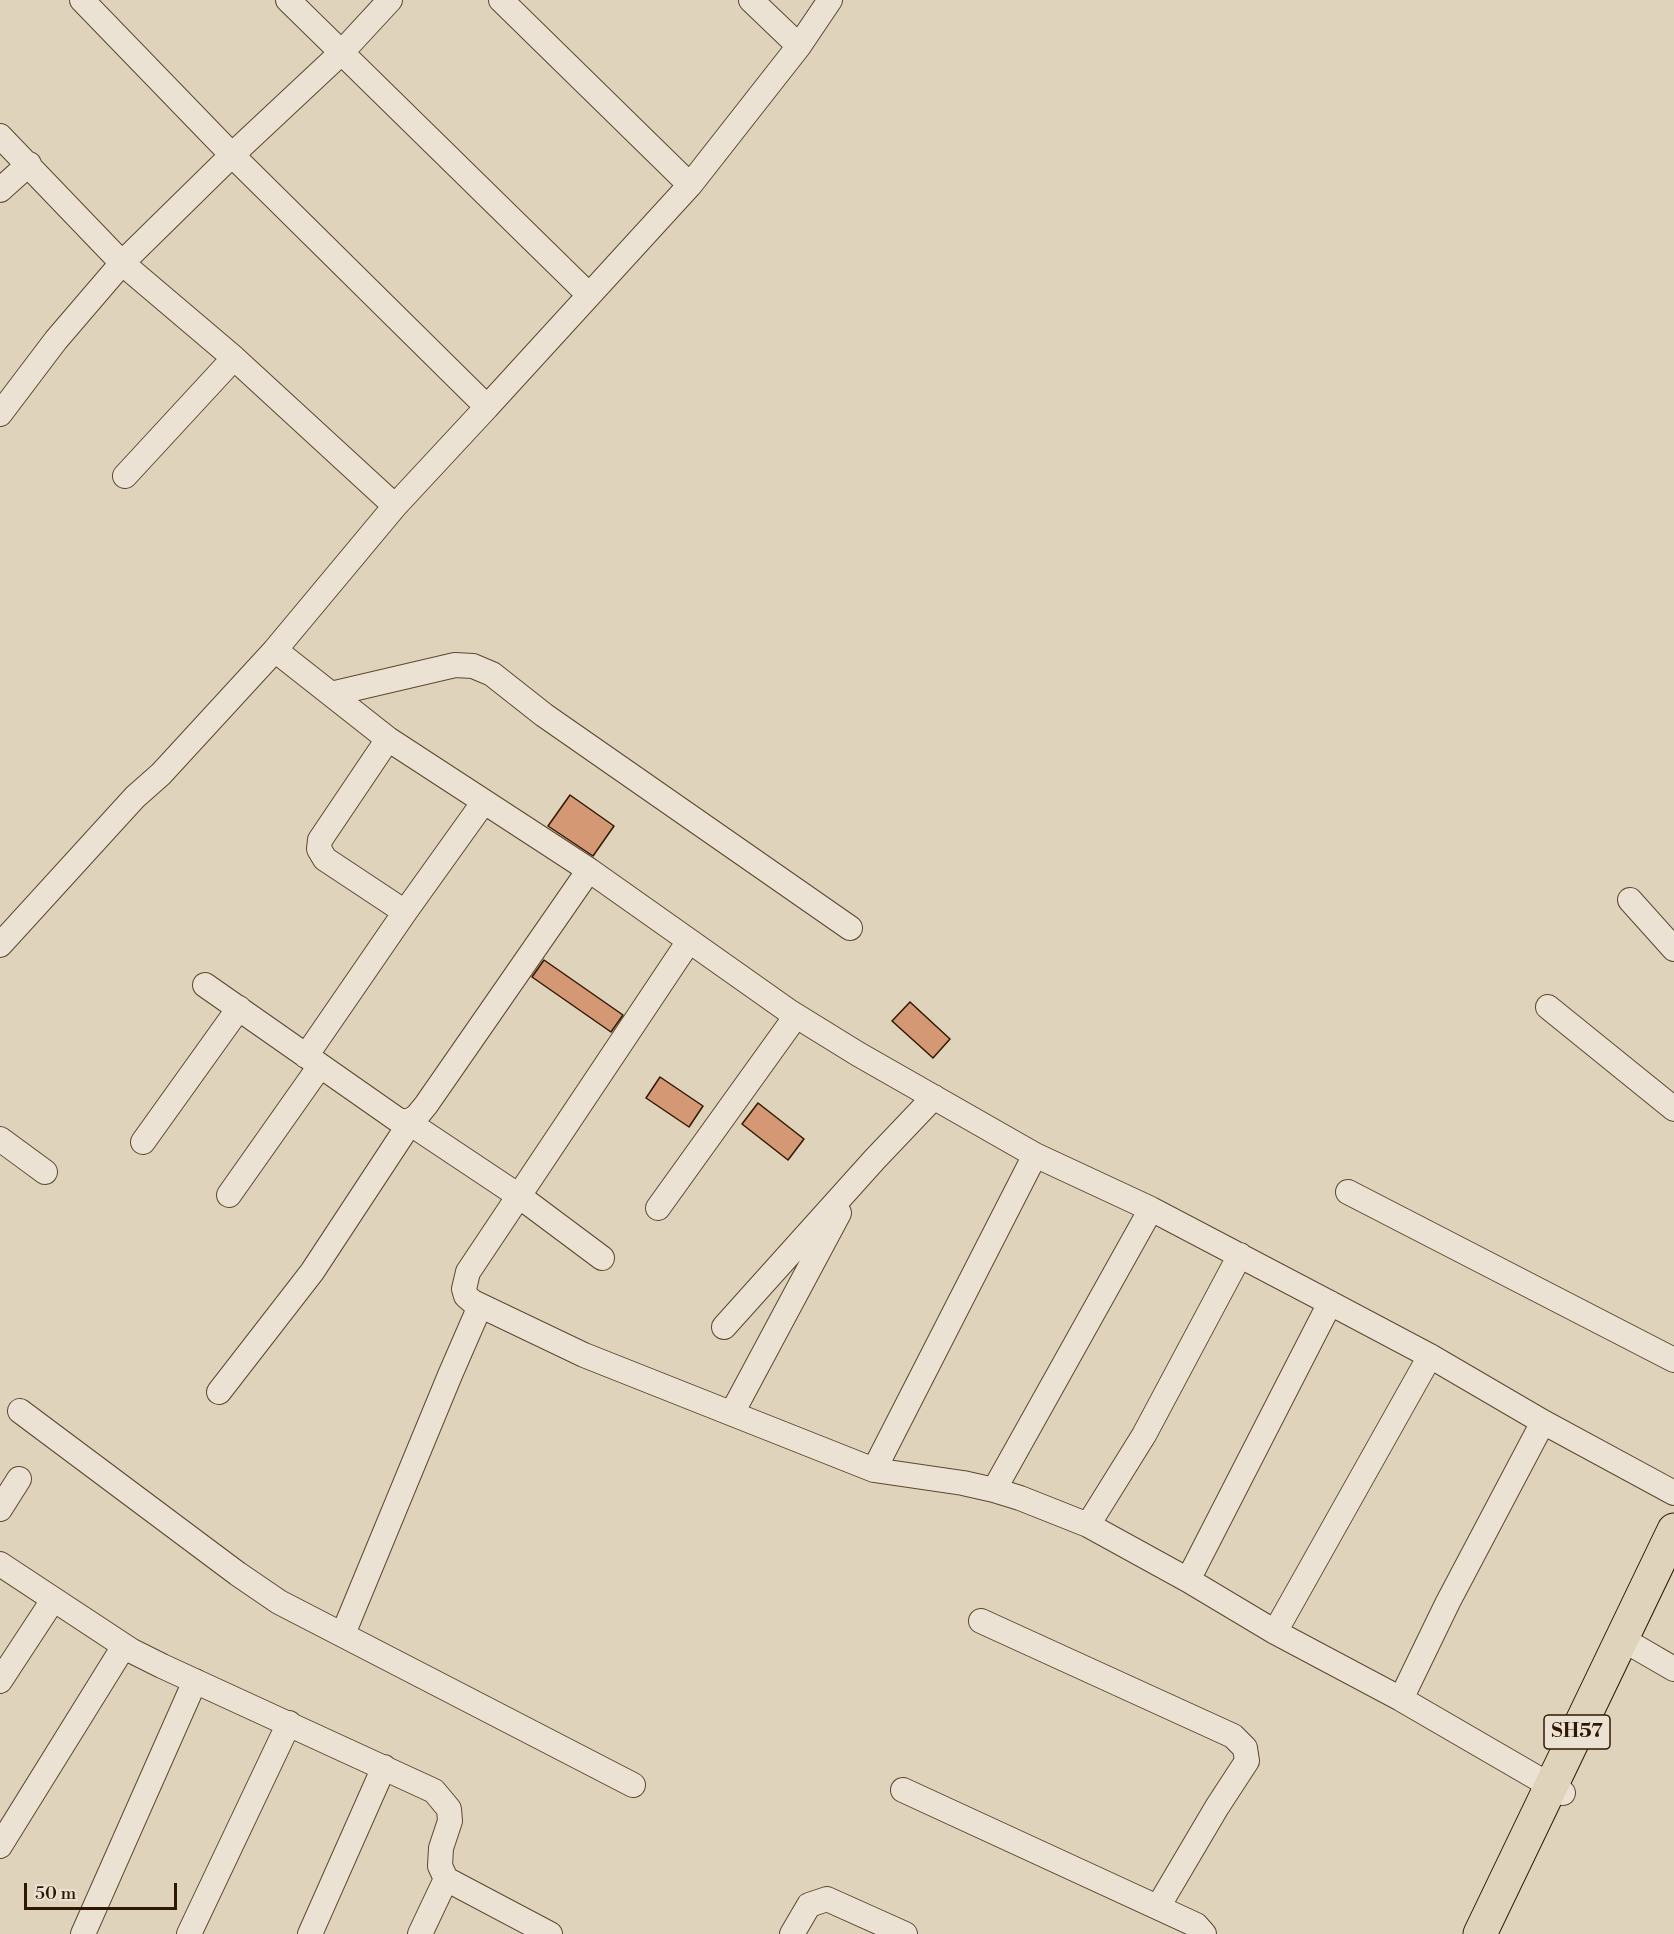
<!DOCTYPE html>
<style>
body{margin:0}
#map{position:relative;width:1674px;height:1934px;overflow:hidden;background:#e0d3bb;font-family:"Libre Bodoni",serif}
canvas{display:block}
.scale{position:absolute;left:24px;top:1883px;width:153px;height:27px;box-sizing:border-box;border:3px solid #301800;border-top:0;padding-left:8px;font-size:18px;line-height:21px;white-space:nowrap;color:#301800;-webkit-text-stroke:4px #ebe2d3;paint-order:stroke}
</style>
<div id="map">
<canvas width="1674" height="1934"></canvas>
<div class="scale">50 m</div>
</div>
<script>
const ctx = document.querySelector('canvas').getContext('2d');
ctx.lineJoin = 'round';
function fillPath(path, color) { ctx.fillStyle = color; ctx.fill(path, 'evenodd'); }
const poly = rows => new Path2D(rows.map(r => 'M' + r).join(''));
function strokePath(path, color, width, dash) { ctx.strokeStyle = color; ctx.lineWidth = width; ctx.lineCap = dash ? 'butt' : 'round'; ctx.setLineDash(dash || []); ctx.stroke(path); }
function label(font, color, halo, rows, align = 'center') {
  ctx.font = font + ' "Libre Bodoni",serif'; ctx.lineWidth = 4.5; ctx.setLineDash([]); ctx.textBaseline = 'middle'; ctx.strokeStyle = halo; ctx.fillStyle = color; for (const [text, x, y, turn = 0] of rows) {
    ctx.save(); ctx.translate(x, y); ctx.rotate((+turn || 0) * Math.PI / 180); ctx.textAlign = isNaN(turn) ? turn : align; if (halo) ctx.strokeText(text, 0, 0); ctx.fillText(text, 0, 0); ctx.restore();
  }
}
const building = poly([
 [570,795,614,826,593,856,548,826,570,795],
 [544,960,623,1015,611,1032,532,977,544,960],
 [910,1002,950,1039,933,1058,892,1021,910,1002],
 [660,1077,703,1106,689,1127,646,1098,660,1077],
 [758,1103,804,1139,788,1160,742,1124,758,1103]
]);
fillPath(building, '#d59875');
strokePath(building, '#301800', 1.5);
const street = poly([
 [82,0,232,155,487,407,690,185,799,46,830,0],
 [288,0,589,295],
 [501,0,690,185],
 [751,0,799,46],
 [0,136,122,263,234,358,395,506],
 [0,190,29,164],
 [0,414,56,340,122,263,232,155,341,53,390,0],
 [125,476,234,358],
 [275,650,388,739,589,870,790,1012,858,1054,1035,1155,1151,1209,1330,1303,1430,1356,1543,1422,1674,1493],
 [331,694,455,665,473,666,492,674,544,715,850,928],
 [388,739,320,840,319,849,325,859,405,912],
 [1630,900,1674,949],
 [689,941,468,1272,464,1289,466,1296,473,1302,584,1355,874,1470,963,1483,994,1490,1020,1498,1088,1525,1188,1580,1275,1632,1401,1699,1563,1793],
 [0,945,135,797,161,774,275,650,395,506,487,407],
 [205,985,398,1120,408,1122,417,1116,426,1105,589,870],
 [1548,1007,1674,1109],
 [306,1056,405,912,483,803],
 [408,1122,519,1196,602,1258],
 [0,1139,45,1172],
 [143,1142,239,1008],
 [1348,1192,1674,1360],
 [229,1195,320,1066],
 [658,1208,796,1016],
 [724,1327,875,1159,934,1097],
 [219,1392,312,1272,410,1123],
 [20,1411,238,1574,279,1602,633,1785],
 [732,1413,839,1213],
 [874,1470,1035,1155],
 [994,1490,1151,1209],
 [0,1509,19,1479],
 [1088,1525,1144,1435,1240,1255],
 [0,1564,132,1651,162,1666,434,1791,449,1809,450,1821,441,1848,440,1866,446,1879,550,1934],
 [1188,1580,1330,1303],
 [981,1621,1233,1736,1245,1748,1247,1761,1217,1807,1158,1907],
 [1275,1632,1430,1356],
 [343,1634,450,1375,480,1306],
 [1636,1647,1674,1669],
 [0,1681,53,1600],
 [1401,1699,1448,1602,1543,1422],
 [903,1790,1196,1925,1204,1934],
 [0,1846,124,1646],
 [83,1934,195,1681],
 [189,1934,289,1723],
 [310,1934,384,1767],
 [420,1934,446,1879],
 [792,1934,809,1905,827,1899,905,1934]
]);
const primary = poly([
 [1480,1934,1674,1530]
]);
strokePath(street, '#5c472f', 26);
strokePath(primary, '#301800', 35);
strokePath(street, '#ebe2d3', 24);
strokePath(primary, '#e0d3bb', 33);
for (const [x, y, w] of [
 [1577,1732,66]
]) { const box = new Path2D(); box.roundRect(x - w / 2, y - 17, w, 34, 4.5); ctx.fillStyle = '#ebe2d3'; ctx.fill(box); strokePath(box, '#301800', 1.5); }
label('bold 20px', '#301800', null, [
 ["SH57",1577,1732]
]);
</script>
